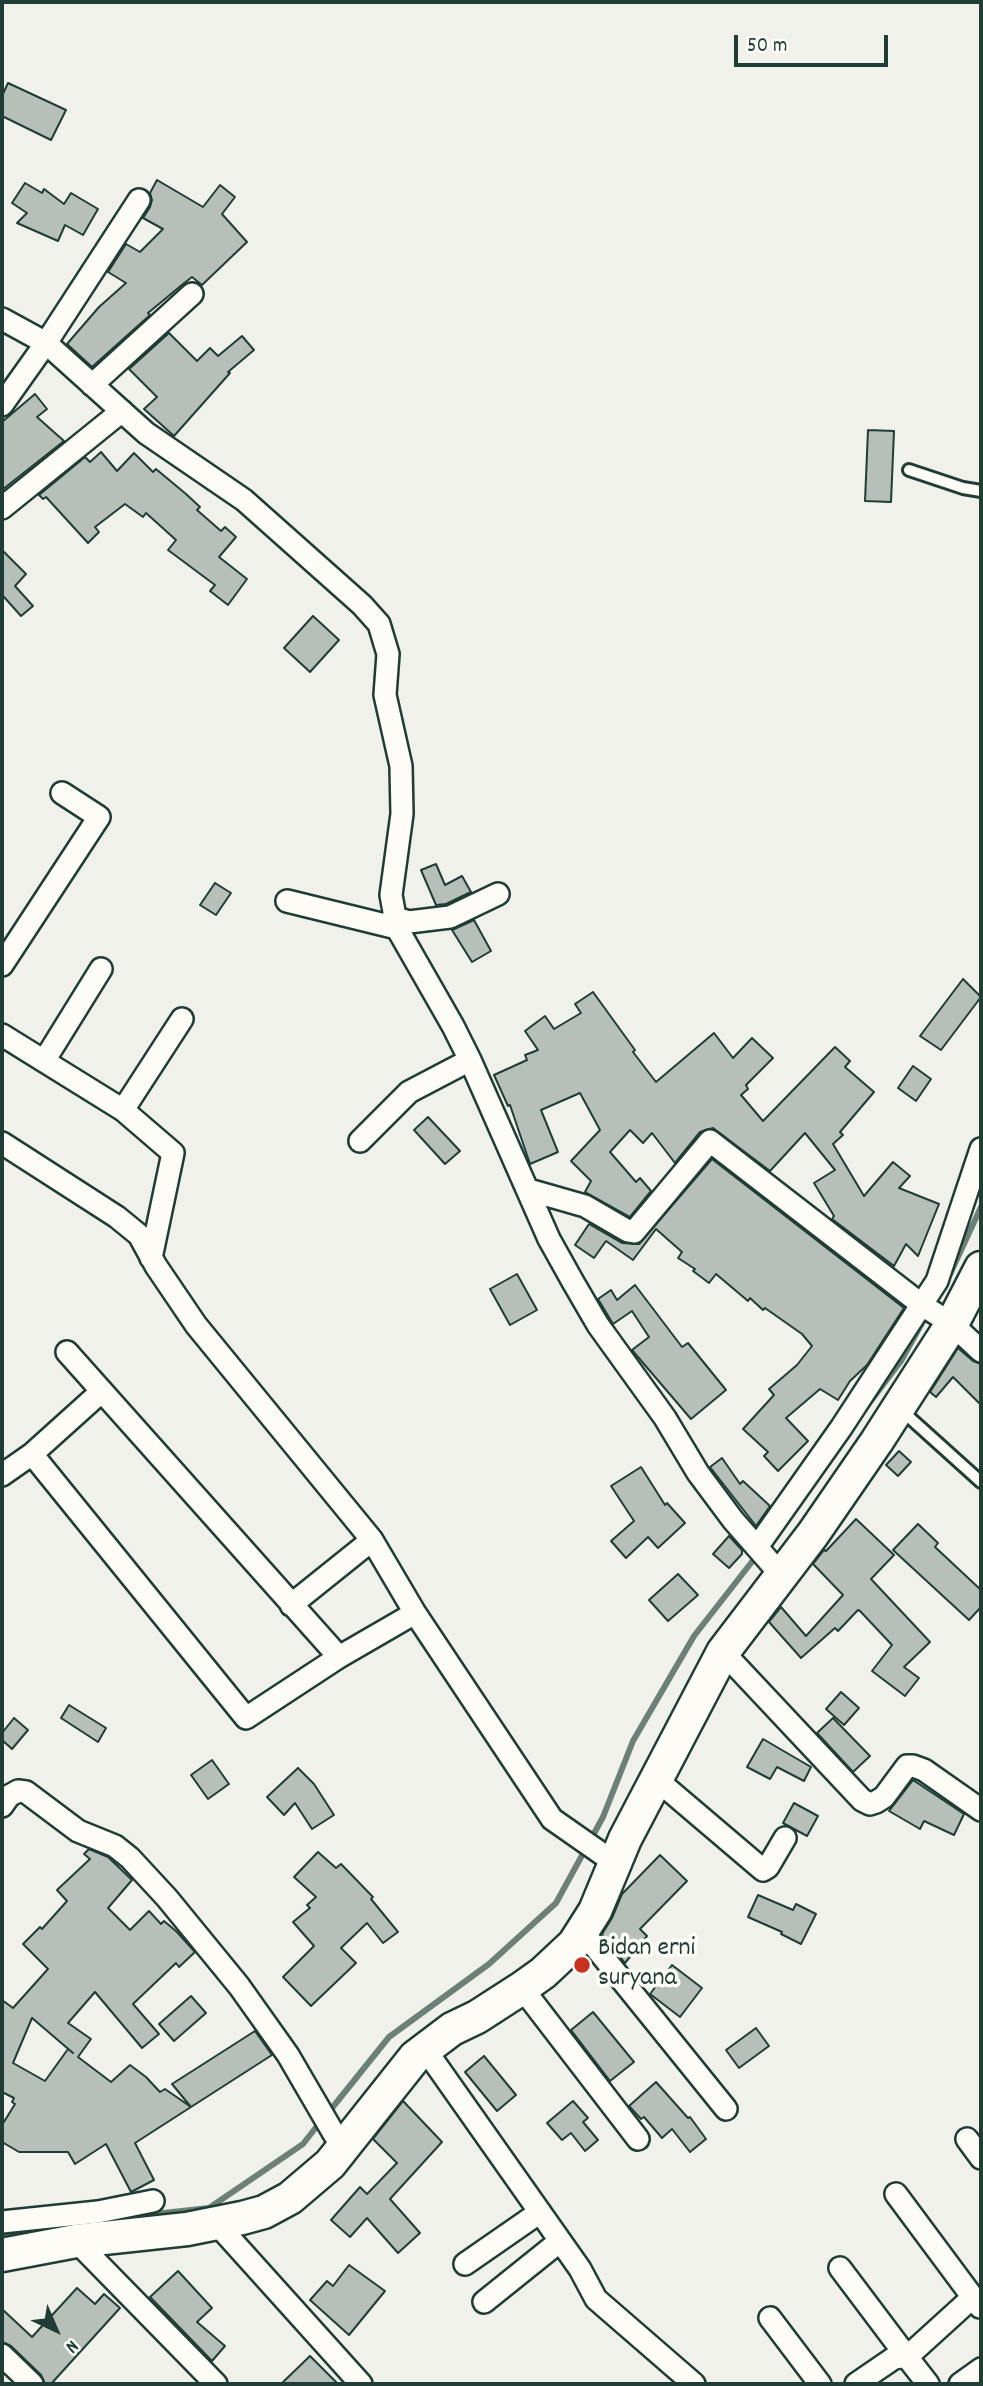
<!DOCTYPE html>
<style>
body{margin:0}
#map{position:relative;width:983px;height:2386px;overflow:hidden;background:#f0f1eb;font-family:Dekko,sans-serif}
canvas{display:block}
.frame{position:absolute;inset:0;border:4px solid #1f3d34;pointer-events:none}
.north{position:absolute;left:21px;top:2295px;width:70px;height:70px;-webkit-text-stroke:5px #fdfcf7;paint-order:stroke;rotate:136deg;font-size:19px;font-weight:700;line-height:28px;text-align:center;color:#1f3d34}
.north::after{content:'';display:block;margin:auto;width:24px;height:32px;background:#1f3d34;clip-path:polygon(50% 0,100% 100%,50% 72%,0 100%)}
.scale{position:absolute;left:734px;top:35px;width:154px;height:32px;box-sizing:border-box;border:4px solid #1f3d34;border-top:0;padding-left:9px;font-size:21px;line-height:24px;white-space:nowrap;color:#1f3d34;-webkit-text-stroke:5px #fdfcf7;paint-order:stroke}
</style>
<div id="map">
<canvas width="983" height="2386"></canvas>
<div class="frame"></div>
<div class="north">N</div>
<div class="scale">50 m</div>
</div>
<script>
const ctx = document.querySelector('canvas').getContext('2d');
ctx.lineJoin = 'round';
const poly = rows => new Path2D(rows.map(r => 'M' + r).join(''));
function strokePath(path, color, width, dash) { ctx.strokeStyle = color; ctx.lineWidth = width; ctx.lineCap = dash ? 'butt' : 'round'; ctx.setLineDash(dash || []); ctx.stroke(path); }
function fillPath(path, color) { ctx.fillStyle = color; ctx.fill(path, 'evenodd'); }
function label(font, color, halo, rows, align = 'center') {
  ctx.font = font + ' Dekko,sans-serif'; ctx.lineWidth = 7; ctx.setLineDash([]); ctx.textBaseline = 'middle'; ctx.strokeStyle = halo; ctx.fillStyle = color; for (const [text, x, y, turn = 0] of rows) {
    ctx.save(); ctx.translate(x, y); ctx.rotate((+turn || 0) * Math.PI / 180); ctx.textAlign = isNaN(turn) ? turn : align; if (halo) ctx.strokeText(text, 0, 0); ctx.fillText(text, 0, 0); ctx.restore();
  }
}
strokePath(poly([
 [950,1274,981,1207],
 [864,1410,901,1361,927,1314],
 [328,2113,389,2037,489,1964,556,1903,603,1817,633,1741,694,1636,758,1554],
 [118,2218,209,2208,303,2144,321,2121],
 [2,2234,38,2229]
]), '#6c8077', 6);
const building = poly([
 [8,83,66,110,51,140,2,116,2,96,8,83],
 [157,180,203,207,220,185,235,197,222,214,247,242,202,285,192,277,183,284,148,313,150,315,92,367,67,344,99,307,126,283,108,272,126,244,140,252,163,229,143,218,150,207,152,200,150,193,157,180],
 [25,183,42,193,44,189,64,204,71,193,98,209,83,235,65,225,58,241,17,223,27,213,12,203,25,183],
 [169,333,197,361,210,348,218,356,242,336,254,350,228,372,230,373,174,436,144,409,157,397,129,369,169,333],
 [35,394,47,409,37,417,64,441,2,490,2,422,35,394],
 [868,430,894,431,891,502,865,501,868,430],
 [101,452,117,471,134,453,153,472,156,469,186,494,200,507,197,510,221,531,225,527,236,537,219,557,247,579,228,605,210,591,215,585,168,550,176,540,146,513,143,517,125,504,95,527,99,532,88,543,46,497,43,499,39,495,85,457,90,462,101,452],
 [2,550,26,574,15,586,33,606,21,616,4,597,2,599,2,550],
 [313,616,339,640,310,672,284,648,313,616],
 [436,864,445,885,462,876,471,892,446,904,436,905,421,870,436,864],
 [215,883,231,893,216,915,200,905,215,883],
 [474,920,491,951,472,962,452,930,474,920],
 [963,979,981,997,941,1050,920,1036,963,979],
 [593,992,635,1050,633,1052,656,1082,714,1033,733,1058,752,1038,773,1058,746,1085,748,1089,741,1095,763,1121,835,1047,850,1061,845,1067,874,1092,840,1132,843,1135,833,1144,864,1196,893,1162,910,1176,899,1188,939,1204,918,1256,906,1244,894,1266,832,1219,834,1216,814,1183,835,1170,805,1133,770,1171,713,1128,700,1132,675,1163,652,1133,643,1143,630,1130,610,1152,636,1182,640,1178,651,1191,630,1217,585,1192,591,1181,571,1161,600,1130,580,1093,541,1110,558,1152,530,1164,510,1105,508,1106,494,1075,527,1060,525,1055,538,1050,525,1031,545,1016,554,1029,581,1013,575,1004,593,992],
 [913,1066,931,1079,916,1101,898,1088,913,1066],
 [428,1117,460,1151,445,1164,414,1130,428,1117],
 [712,1159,904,1308,867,1365,850,1381,838,1400,820,1389,786,1418,808,1441,778,1471,764,1456,768,1452,743,1429,774,1395,769,1389,797,1365,812,1346,802,1334,765,1308,763,1310,750,1298,748,1301,716,1274,709,1283,693,1271,695,1269,678,1258,682,1252,656,1229,633,1260,606,1241,594,1258,575,1245,589,1224,622,1243,639,1244,712,1159],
 [517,1274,537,1310,510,1325,490,1289,517,1274],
 [635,1285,682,1347,688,1343,726,1390,691,1419,632,1350,649,1337,632,1311,613,1324,598,1299,611,1290,617,1300,635,1285],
 [958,1348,973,1361,981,1364,981,1405,953,1377,936,1397,930,1392,958,1348],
 [899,1451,911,1462,898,1476,886,1465,899,1451],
 [722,1458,740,1484,743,1481,770,1506,756,1526,710,1467,722,1458],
 [641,1467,665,1505,667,1503,685,1523,658,1548,648,1537,626,1558,611,1541,634,1521,611,1486,641,1467],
 [856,1519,894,1555,871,1579,930,1642,904,1667,919,1678,905,1696,872,1671,892,1645,860,1611,858,1610,838,1631,835,1628,801,1658,769,1622,781,1607,806,1636,843,1595,813,1564,824,1550,826,1551,856,1519],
 [918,1524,938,1543,935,1547,981,1590,981,1607,969,1620,893,1550,918,1524],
 [729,1536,742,1550,742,1554,729,1568,713,1554,729,1536],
 [678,1574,698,1595,668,1621,649,1600,678,1574],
 [841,1692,859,1708,844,1725,826,1709,841,1692],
 [69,1705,106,1728,98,1742,61,1718,69,1705],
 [14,1718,28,1730,12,1749,2,1740,2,1733,14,1718],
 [833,1718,870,1756,853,1772,817,1733,833,1718],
 [763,1739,811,1767,804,1781,777,1767,770,1779,747,1767,763,1739],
 [212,1760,229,1784,208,1799,191,1775,212,1760],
 [298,1768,314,1784,334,1815,312,1829,295,1803,284,1815,267,1797,298,1768],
 [913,1780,964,1814,954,1835,924,1821,920,1829,889,1811,913,1780],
 [794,1803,818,1816,807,1836,783,1823,794,1803],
 [89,1849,108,1857,132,1880,108,1908,130,1930,149,1911,161,1924,164,1921,177,1932,195,1952,179,1967,176,1963,133,2004,159,2034,142,2048,95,1992,68,2023,91,2039,78,2057,111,2082,130,2065,146,2077,160,2092,165,2089,191,2107,135,2143,154,2180,131,2192,106,2144,75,2164,68,2152,19,2152,2,2142,2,2125,15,2104,12,2102,14,2098,2,2092,2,2000,13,2008,48,1969,23,1944,40,1927,42,1929,67,1901,57,1890,90,1859,84,1854,89,1849],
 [32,2018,73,2053,68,2049,45,2081,13,2063,32,2018],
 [318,1852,336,1868,341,1864,373,1897,371,1899,398,1932,383,1943,367,1923,341,1948,356,1963,311,2006,283,1977,314,1946,293,1922,310,1908,307,1905,316,1897,294,1877,318,1852],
 [660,1855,687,1881,640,1929,647,1936,625,1963,602,1934,612,1918,622,1894,660,1855],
 [758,1895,793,1910,796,1904,816,1914,801,1944,781,1934,782,1932,748,1917,758,1895],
 [672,1965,702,1988,680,2017,650,1994,672,1965],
 [191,1996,206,2013,174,2041,159,2024,191,1996],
 [593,2012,634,2062,610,2081,571,2030,593,2012],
 [756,2028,769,2046,739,2068,726,2050,756,2028],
 [255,2031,272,2055,191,2107,172,2084,255,2031],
 [484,2056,516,2095,497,2111,465,2072,484,2056],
 [656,2082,688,2118,690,2117,706,2139,690,2152,672,2129,662,2138,644,2117,641,2119,629,2106,656,2082],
 [403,2101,442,2142,390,2199,420,2233,398,2253,367,2218,350,2237,331,2220,360,2187,367,2194,397,2163,373,2139,403,2101],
 [573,2101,588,2118,583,2122,598,2140,585,2151,571,2133,562,2140,547,2123,573,2101],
 [349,2265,385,2291,349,2335,310,2300,327,2281,333,2286,349,2265],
 [178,2271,212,2308,197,2322,225,2346,212,2361,150,2297,178,2271],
 [77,2288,95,2304,104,2294,120,2308,51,2384,45,2384,41,2375,11,2346,2,2342,2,2309,32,2337,77,2288],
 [310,2356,338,2384,281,2384,310,2356]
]);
fillPath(building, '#b6bfb8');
strokePath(building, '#1f3d34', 2);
const lane = poly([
 [909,470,963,488,981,491],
 [900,1409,981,1482]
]);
const street = poly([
 [2,319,46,343,146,433,244,500,362,605,379,624,388,654,385,695,401,766,402,814,391,895,397,928,453,1026,470,1060,549,1239,573,1282,598,1325,665,1418,698,1473,733,1520,782,1576],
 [92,385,192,294],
 [2,405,46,343,139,200],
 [2,508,122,411],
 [287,901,397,928],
 [393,917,409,922,450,917,498,894],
 [2,965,99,817,62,793],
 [2,1035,123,1110,173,1153,151,1258],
 [44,1061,101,969],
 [123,1110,182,1019],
 [360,1141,409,1092,470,1060],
 [2,1143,117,1217,139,1235,156,1266,196,1325,372,1540,415,1613,552,1819,615,1863],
 [529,1190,585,1206,628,1231,634,1232,710,1141,922,1305,952,1324,981,1351],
 [67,1352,339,1657],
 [32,1454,246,1718,339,1657,415,1613],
 [2,1475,32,1454,102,1391],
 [757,1547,841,1428,937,1281,981,1149],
 [291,1605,372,1540],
 [723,1652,862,1800,870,1804,876,1802,884,1797,907,1766,913,1766,924,1770,981,1810],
 [656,1779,763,1870,768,1867,785,1838],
 [2,1806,9,1796,18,1791,26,1792,78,1831,115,1846,130,1858,167,1898,239,1986,288,2055,334,2134,344,2146],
 [583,1932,726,2109],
 [522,1988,638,2139],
 [425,2049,580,2269,596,2299,694,2384],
 [967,2139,981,2158],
 [896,2194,980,2307],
 [2,2222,98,2212,153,2201],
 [216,2223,361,2384],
 [76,2241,216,2384],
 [465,2264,540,2212],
 [840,2268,907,2357,973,2297],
 [484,2302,560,2241],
 [770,2318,820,2384],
 [2,2355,32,2384],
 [856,2384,894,2358,901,2357,907,2357,928,2384],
 [960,2384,981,2369]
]);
const secondary = poly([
 [2,2255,76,2241,187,2229,242,2218,264,2212,290,2198,330,2164,415,2057,452,2029,477,2017,522,1988,543,1973,574,1944,595,1911,625,1839,723,1652,813,1534,877,1441,952,1324,981,1268]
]);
strokePath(lane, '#1f3d34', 16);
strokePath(street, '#1f3d34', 26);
strokePath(secondary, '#1f3d34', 37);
strokePath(lane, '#fdfcf7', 10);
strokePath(street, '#fdfcf7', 21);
strokePath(secondary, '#fdfcf7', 32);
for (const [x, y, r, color] of [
 [582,1965,9,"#c8321e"]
]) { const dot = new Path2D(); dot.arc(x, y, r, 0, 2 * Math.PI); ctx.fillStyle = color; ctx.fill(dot); strokePath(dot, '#fdfcf7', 2.5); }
label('26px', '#1f3d34', '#fdfcf7', [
 ["Bidan erni",598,1950],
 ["suryana",598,1980]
], 'left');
</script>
